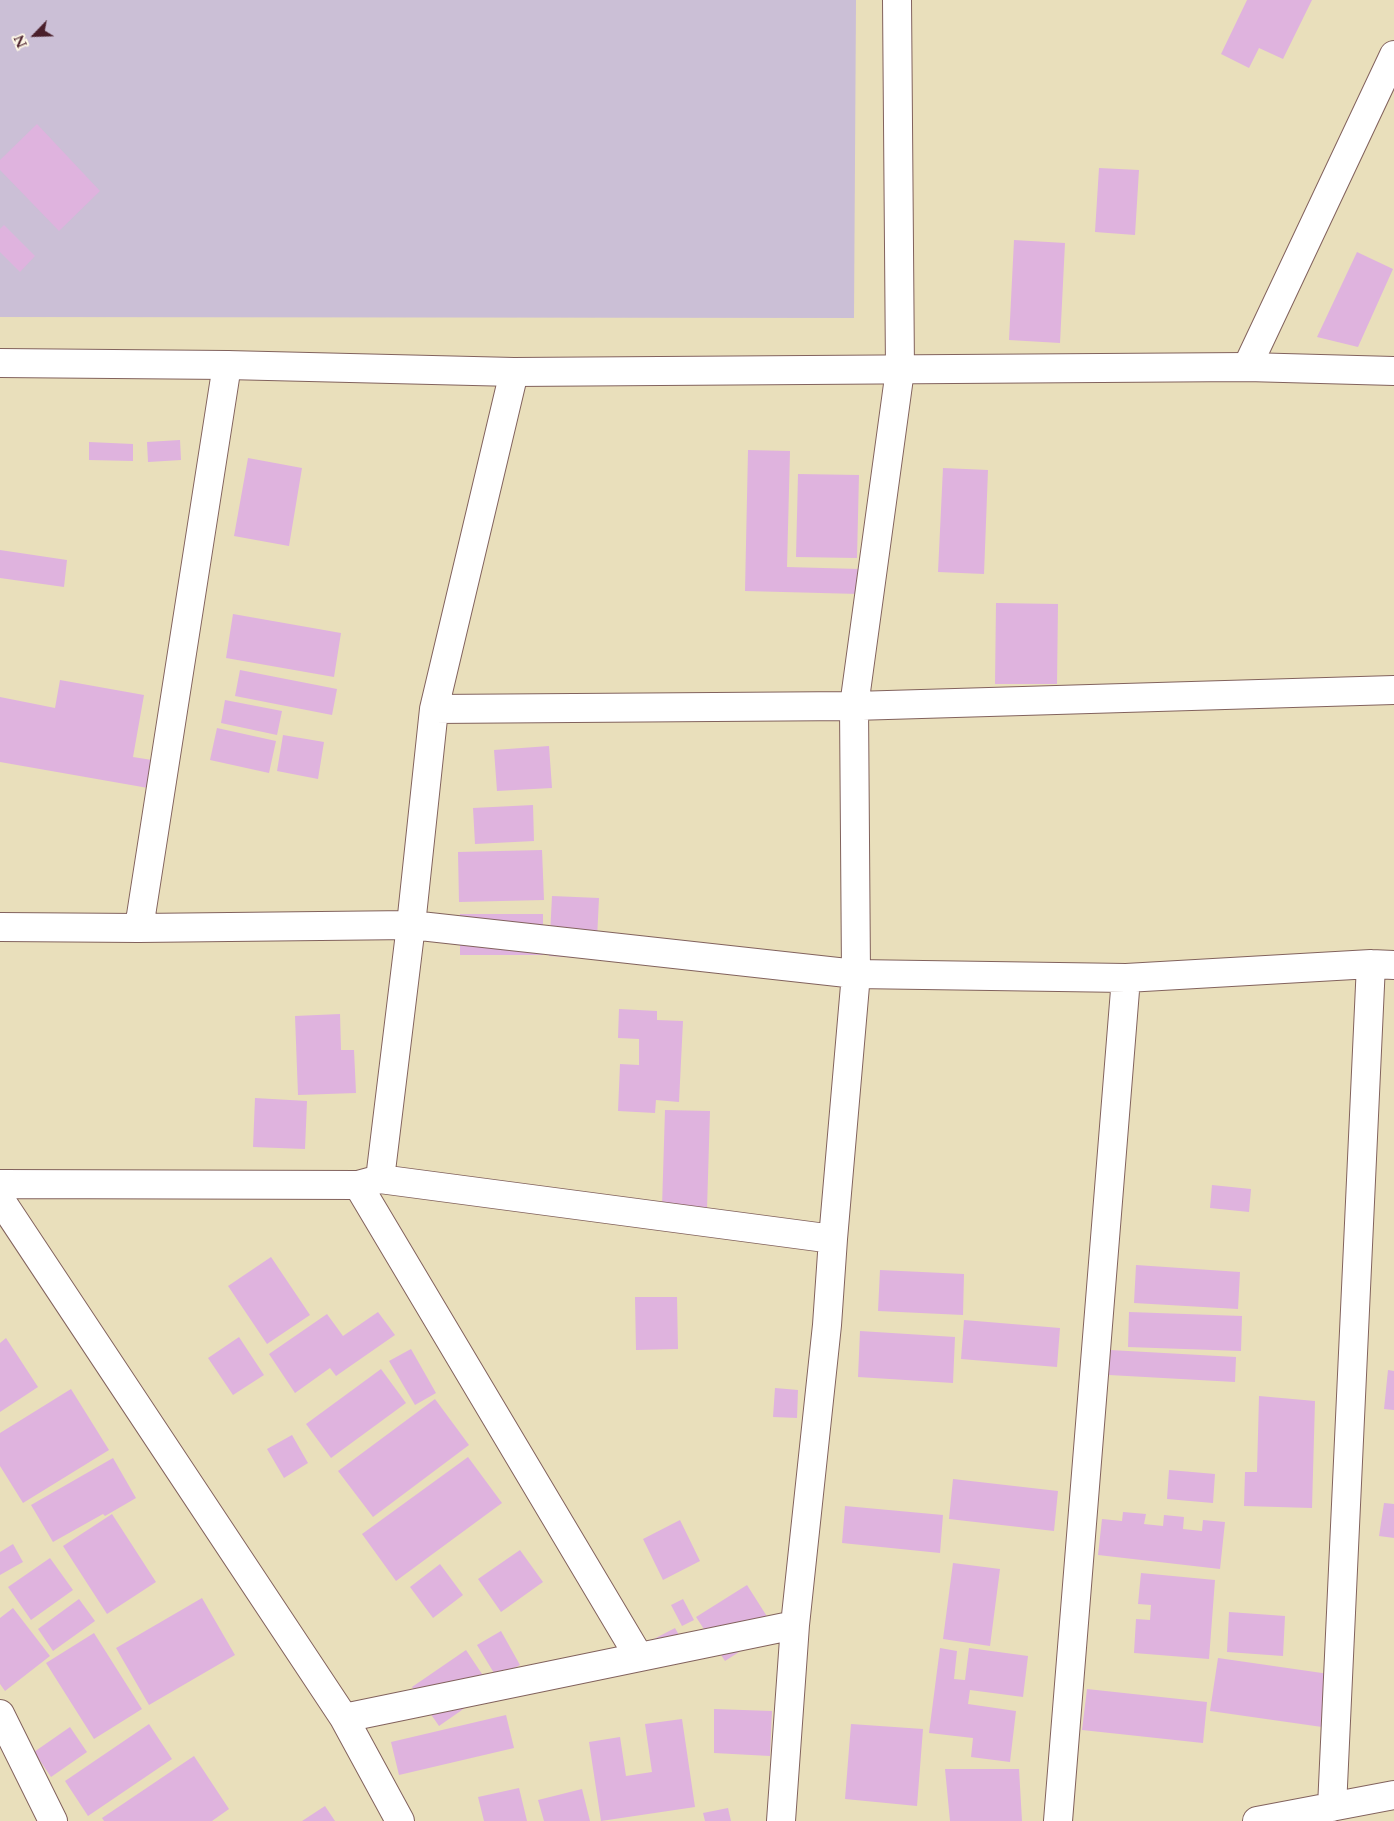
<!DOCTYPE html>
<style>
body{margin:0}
#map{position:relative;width:1394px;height:1821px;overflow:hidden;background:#e9dfbb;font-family:Cardo,serif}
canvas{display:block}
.north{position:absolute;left:10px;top:10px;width:50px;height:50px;-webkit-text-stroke:4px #fcf5e5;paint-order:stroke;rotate:246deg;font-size:14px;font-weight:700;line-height:20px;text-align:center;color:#4a1f2b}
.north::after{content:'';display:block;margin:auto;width:18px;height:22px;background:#4a1f2b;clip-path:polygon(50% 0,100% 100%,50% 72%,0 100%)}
</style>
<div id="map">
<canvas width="1394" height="1821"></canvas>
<div class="north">N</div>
</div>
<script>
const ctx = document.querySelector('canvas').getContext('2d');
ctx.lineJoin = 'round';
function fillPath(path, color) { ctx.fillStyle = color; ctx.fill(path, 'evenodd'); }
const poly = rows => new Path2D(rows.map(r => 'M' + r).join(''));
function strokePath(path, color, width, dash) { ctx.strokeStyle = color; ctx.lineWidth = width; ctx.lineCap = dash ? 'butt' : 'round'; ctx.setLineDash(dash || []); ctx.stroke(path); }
fillPath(poly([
 [0,0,856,0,854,318,0,317]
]), '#cbbfd6');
fillPath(poly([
 [1247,0,1312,0,1283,59,1259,48,1249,68,1221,54],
 [37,124,100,191,59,231,0,170,0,160],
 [1099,168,1139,170,1135,235,1095,232],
 [4,225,35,256,20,272,0,252,0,229],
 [1014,240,1065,243,1060,343,1009,340],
 [1357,252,1393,269,1358,347,1317,337],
 [180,440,181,460,148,462,147,442],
 [89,442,133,444,133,461,89,460],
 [748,450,790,451,787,567,859,569,859,594,745,591],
 [248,458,302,468,289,546,234,536],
 [943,468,988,470,984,574,938,572],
 [798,474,859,475,857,558,796,557],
 [0,550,67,560,64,587,0,578],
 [996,603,1058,604,1057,684,995,684],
 [233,614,341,633,334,677,226,658],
 [240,670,337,689,332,715,235,696],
 [60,680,144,695,133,757,152,760,148,788,0,762,0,697,55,708],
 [225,700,282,711,277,735,221,723],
 [217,728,276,741,269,773,210,760],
 [283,735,324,742,318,779,277,771],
 [549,746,552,788,497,791,494,750],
 [533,805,534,841,475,844,473,808],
 [542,850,544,900,459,902,458,852],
 [552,896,599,898,596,959,549,956],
 [460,914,543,914,543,955,460,955],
 [619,1009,657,1011,657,1020,683,1021,679,1102,656,1100,655,1113,618,1111,620,1064,639,1065,639,1039,618,1038],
 [340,1014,341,1050,354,1050,356,1093,298,1095,295,1016],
 [255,1098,307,1101,305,1149,253,1147],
 [665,1110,710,1111,707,1209,662,1207],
 [1212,1185,1251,1189,1249,1212,1210,1208],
 [271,1257,310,1315,267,1344,228,1286],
 [1136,1265,1240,1272,1238,1309,1134,1303],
 [880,1270,964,1274,963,1315,878,1311],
 [635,1297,677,1297,678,1349,636,1350],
 [378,1312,395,1335,336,1376,330,1368,295,1393,269,1354,327,1314,343,1336],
 [1129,1312,1242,1316,1241,1351,1128,1347],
 [964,1320,1060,1328,1057,1367,961,1359],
 [860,1331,955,1337,953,1383,858,1377],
 [239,1337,264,1375,233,1395,208,1358],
 [6,1338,38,1387,0,1412,0,1343],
 [411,1349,436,1393,415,1405,389,1361],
 [1110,1350,1236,1357,1235,1382,1109,1375],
 [381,1369,406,1403,331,1458,306,1424],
 [1388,1370,1394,1371,1394,1410,1384,1409],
 [775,1388,798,1390,797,1418,773,1417],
 [71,1389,109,1450,23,1503,0,1466,0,1433],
 [1259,1396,1315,1401,1312,1508,1244,1506,1245,1472,1257,1472],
 [435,1399,469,1445,373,1517,338,1471],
 [292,1435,308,1463,284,1478,267,1449],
 [468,1457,502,1503,396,1581,362,1534],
 [113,1458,136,1498,105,1516,103,1514,53,1542,31,1505],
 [1169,1470,1215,1474,1213,1503,1167,1499],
 [953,1479,1058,1491,1054,1531,949,1519],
 [1384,1503,1394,1504,1394,1538,1379,1536],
 [845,1506,943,1515,940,1553,842,1543],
 [1123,1512,1146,1514,1144,1524,1163,1526,1164,1515,1184,1517,1183,1529,1202,1531,1203,1520,1225,1522,1220,1569,1098,1555,1102,1519,1122,1521],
 [112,1514,156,1582,107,1614,63,1546],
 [680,1520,700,1561,663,1580,643,1539],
 [13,1544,23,1562,0,1575,0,1552],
 [520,1550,543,1582,501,1612,478,1579],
 [50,1558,73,1590,31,1620,8,1587],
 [953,1563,1000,1569,990,1646,943,1639],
 [440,1564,463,1595,433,1618,410,1587],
 [1141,1573,1215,1580,1209,1659,1134,1653,1136,1619,1150,1620,1151,1605,1138,1604],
 [747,1585,775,1629,725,1661,696,1617],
 [202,1598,235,1655,149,1705,116,1648],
 [79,1599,95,1621,53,1651,38,1629],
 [683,1599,694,1620,682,1626,671,1605],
 [13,1608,50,1656,5,1691,0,1684,0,1618],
 [1229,1612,1285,1616,1283,1656,1227,1652],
 [675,1628,685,1646,662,1659,652,1640],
 [501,1631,520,1665,497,1678,477,1645],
 [94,1633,142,1709,94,1739,46,1663],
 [940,1648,957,1651,954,1679,965,1680,969,1648,1028,1656,1023,1697,970,1690,968,1704,1016,1711,1010,1762,971,1757,973,1738,929,1733],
 [466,1650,492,1689,439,1726,412,1687],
 [1218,1658,1329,1674,1322,1727,1210,1711],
 [1087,1689,1207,1702,1203,1743,1082,1730],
 [714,1709,772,1711,770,1756,714,1753],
 [506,1715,514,1748,399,1775,391,1742],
 [682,1719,695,1807,601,1821,589,1742,620,1737,626,1776,652,1772,645,1724],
 [149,1724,172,1759,88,1816,65,1781],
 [851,1724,923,1729,917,1806,845,1799],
 [70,1727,87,1752,51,1777,34,1752],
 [194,1756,229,1809,212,1821,104,1821,102,1818],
 [945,1769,1019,1769,1022,1821,950,1821],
 [519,1788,527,1821,484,1821,478,1797],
 [582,1789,590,1821,544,1821,538,1800],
 [325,1806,335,1821,302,1821],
 [728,1808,731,1821,705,1821,703,1813]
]), '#dfb3de');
const minor = poly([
 [1247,367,1394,55],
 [434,709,854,706,1394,690],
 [0,927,139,928,411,925,856,974,1126,978,1371,964,1394,965],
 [139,928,227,365],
 [380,1179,411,925,434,709,514,372],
 [0,1184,358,1185,380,1179,833,1239],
 [358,1185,639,1657],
 [0,1199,344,1718,400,1821],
 [0,1714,53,1821],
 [344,1718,795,1625],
 [1332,1807,1371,964],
 [781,1821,795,1625,827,1325,833,1239,856,974,854,706,900,370,897,0],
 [1058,1821,1126,978],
 [1257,1821,1394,1795]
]);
const tertiary = poly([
 [0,363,227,365,514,372,1247,367,1394,371]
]);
strokePath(minor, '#82625d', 30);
strokePath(tertiary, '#82625d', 30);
strokePath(minor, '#fff', 28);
strokePath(tertiary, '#fff', 28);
</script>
